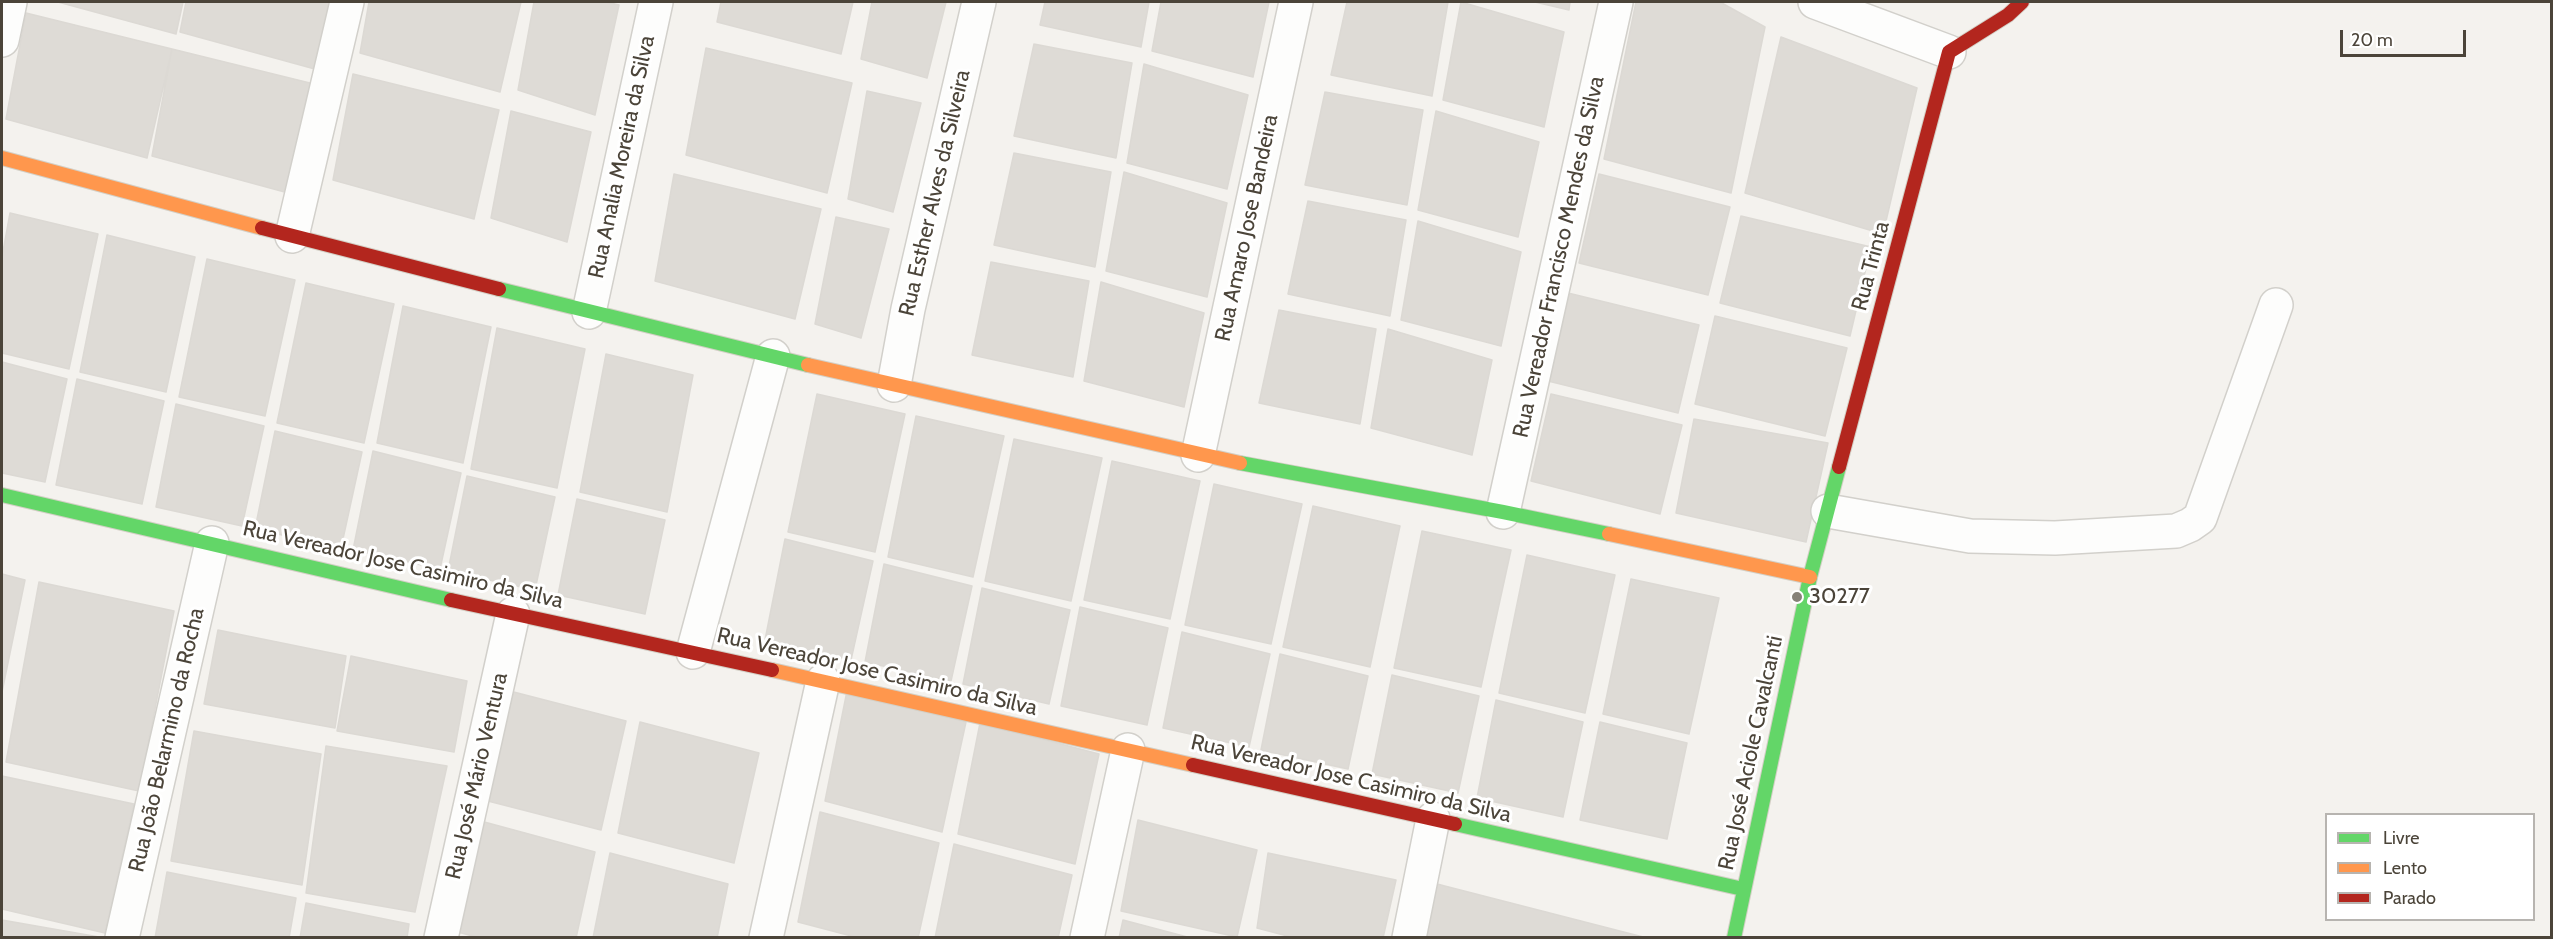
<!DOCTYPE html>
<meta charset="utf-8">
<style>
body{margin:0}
#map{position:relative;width:2553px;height:939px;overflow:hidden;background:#f4f2ee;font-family:Cabin,sans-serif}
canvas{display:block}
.frame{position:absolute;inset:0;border:3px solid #4b4439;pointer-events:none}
.legend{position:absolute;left:2325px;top:813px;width:210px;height:108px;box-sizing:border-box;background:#fff;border:2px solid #b7b4b0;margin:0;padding:8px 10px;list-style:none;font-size:18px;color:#4b4439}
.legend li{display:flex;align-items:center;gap:12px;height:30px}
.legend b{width:30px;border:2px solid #b7b4b0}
.scale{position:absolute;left:2340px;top:30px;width:126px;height:27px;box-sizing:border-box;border:3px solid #4b4439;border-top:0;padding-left:8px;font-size:18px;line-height:21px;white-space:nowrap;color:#4b4439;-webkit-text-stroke:4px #fff;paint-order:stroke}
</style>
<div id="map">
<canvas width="2553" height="939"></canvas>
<div class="frame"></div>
<ul class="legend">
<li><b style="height:8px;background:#63d668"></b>Livre</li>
<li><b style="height:8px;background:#ff974d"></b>Lento</li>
<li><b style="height:8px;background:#b3261e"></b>Parado</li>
</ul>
<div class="scale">20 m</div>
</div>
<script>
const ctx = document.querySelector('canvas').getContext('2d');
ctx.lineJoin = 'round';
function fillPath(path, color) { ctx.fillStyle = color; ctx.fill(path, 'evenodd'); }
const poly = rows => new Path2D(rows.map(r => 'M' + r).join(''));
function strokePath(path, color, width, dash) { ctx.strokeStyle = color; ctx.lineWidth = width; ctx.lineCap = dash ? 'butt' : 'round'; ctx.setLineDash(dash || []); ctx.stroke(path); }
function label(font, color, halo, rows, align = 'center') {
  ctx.font = font + ' Cabin,sans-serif'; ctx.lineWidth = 6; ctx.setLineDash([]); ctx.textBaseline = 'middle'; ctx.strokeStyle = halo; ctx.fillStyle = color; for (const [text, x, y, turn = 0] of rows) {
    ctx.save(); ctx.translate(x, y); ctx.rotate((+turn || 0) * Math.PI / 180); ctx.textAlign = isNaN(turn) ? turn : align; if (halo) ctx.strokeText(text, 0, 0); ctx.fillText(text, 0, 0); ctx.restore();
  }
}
const building = poly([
 [58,2,183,2,176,34,58,2],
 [186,2,337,2,322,71,180,32,186,2],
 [369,2,521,2,500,92,360,53,369,2],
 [534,2,606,2,619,5,595,115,518,90,534,2],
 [721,2,853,2,841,54,717,22,721,2],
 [872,2,946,2,927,78,861,59,872,2],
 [1045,2,1149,2,1141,47,1040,25,1045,2],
 [1161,2,1269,2,1253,77,1152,51,1161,2],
 [1347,2,1448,2,1432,96,1331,75,1347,2],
 [1461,2,1564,32,1544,127,1443,100,1461,2],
 [1535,2,1570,2,1569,10,1535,2],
 [1636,2,1720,2,1765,27,1731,193,1604,159,1636,2],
 [26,13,172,49,147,158,6,119,26,13],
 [1781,37,1917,88,1883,234,1745,193,1781,37],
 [1034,44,1132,63,1116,158,1014,136,1034,44],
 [706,48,852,83,827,193,686,155,706,48],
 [172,49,318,85,292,194,152,156,172,49],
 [1144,64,1248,95,1227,189,1127,163,1144,64],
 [353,74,499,110,474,219,333,180,353,74],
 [867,91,921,103,893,212,848,199,867,91],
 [1325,92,1423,110,1407,205,1305,185,1325,92],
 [511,111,591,132,567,242,491,218,511,111],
 [1436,111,1539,142,1518,237,1418,210,1436,111],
 [1014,153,1111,172,1095,267,994,245,1014,153],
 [1124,172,1227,203,1207,297,1106,271,1124,172],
 [674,174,821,209,795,319,655,281,674,174],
 [1599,174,1730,207,1708,295,1579,263,1599,174],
 [1308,201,1406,220,1390,316,1288,294,1308,201],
 [10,213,98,234,69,369,2,353,2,257,10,213],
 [1741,216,1871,247,1850,336,1720,303,1741,216],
 [836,217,889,229,861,338,815,324,836,217],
 [1418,221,1521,252,1501,346,1401,320,1418,221],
 [107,235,195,257,166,392,80,372,107,235],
 [207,259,295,280,265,416,179,397,207,259],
 [991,262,1089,281,1073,377,972,355,991,262],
 [1101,282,1204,313,1184,407,1084,381,1101,282],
 [306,283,394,304,364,443,277,423,306,283],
 [1568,293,1699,325,1678,413,1548,381,1568,293],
 [403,306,491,327,463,463,377,443,403,306],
 [1279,310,1376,329,1360,424,1259,403,1279,310],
 [1715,316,1847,348,1825,436,1695,404,1715,316],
 [497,328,585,349,557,488,471,469,497,328],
 [1388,329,1492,360,1472,455,1371,428,1388,329],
 [606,354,693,375,667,512,580,492,606,354],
 [2,362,67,379,45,482,2,473,2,362],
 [77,379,164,401,142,504,56,485,77,379],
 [817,394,905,414,875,552,788,532,817,394],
 [1551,394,1682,425,1660,514,1531,481,1551,394],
 [176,404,264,426,242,526,156,507,176,404],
 [916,416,1004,436,973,577,888,557,916,416],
 [1694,419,1828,443,1806,542,1676,513,1694,419],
 [275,431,362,452,341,548,255,529,275,431],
 [1014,439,1102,458,1071,601,985,581,1014,439],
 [373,451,461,473,440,569,353,550,373,451],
 [1112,461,1200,481,1170,619,1084,600,1112,461],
 [467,476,555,497,535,590,448,571,467,476],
 [1214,484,1302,504,1271,644,1185,625,1214,484],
 [577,499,665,520,645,614,558,595,577,499],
 [1313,506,1400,526,1370,667,1283,647,1313,506],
 [1422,531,1511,550,1481,687,1394,668,1422,531],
 [785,539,873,561,851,660,765,640,785,539],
 [1527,555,1615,575,1585,713,1499,693,1527,555],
 [884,564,972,586,951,681,865,662,884,564],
 [2,574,25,580,2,692,2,574],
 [1631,579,1719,598,1689,734,1603,714,1631,579],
 [39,582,174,611,139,791,6,762,39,582],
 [982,588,1070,610,1049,704,963,684,982,588],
 [1080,607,1168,628,1147,725,1061,706,1080,607],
 [218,630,346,656,335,728,204,704,218,630],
 [1182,632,1270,654,1249,747,1163,728,1182,632],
 [1280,654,1368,676,1348,769,1261,750,1280,654],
 [351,656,467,681,454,752,337,731,351,656],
 [1392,675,1479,696,1458,793,1372,774,1392,675],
 [506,690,626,721,601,830,484,800,506,690],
 [847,691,966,722,942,832,825,801,847,691],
 [1496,700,1583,722,1563,817,1477,798,1496,700],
 [640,722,759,753,734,863,618,833,640,722],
 [1600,722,1687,743,1667,839,1580,820,1600,722],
 [980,723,1099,754,1075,864,958,834,980,723],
 [194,731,321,754,302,885,171,861,194,731],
 [326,746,447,766,415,912,306,893,326,746],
 [2,776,134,804,105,933,2,909,2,776],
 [820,812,939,843,918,938,859,938,798,922,820,812],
 [477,820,595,852,576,938,480,938,454,931,477,820],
 [1138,820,1257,850,1237,937,1121,911,1138,820],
 [954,844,1072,875,1058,938,935,938,954,844],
 [610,853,728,884,717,938,593,938,610,853],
 [1268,853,1396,880,1383,938,1295,938,1257,928,1268,853],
 [167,872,296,898,289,938,155,938,167,872],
 [1437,884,1647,938,1426,938,1437,884],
 [306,903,409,924,407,938,300,938,306,903],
 [2,920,99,937,2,938,2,920],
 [1123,920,1191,938,1119,938,1123,920]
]);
fillPath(building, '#dedbd6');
strokePath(building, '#dcd9d4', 1.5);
const street = poly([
 [1815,2,1949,52],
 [2,40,10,2],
 [292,236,347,2],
 [589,312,656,2],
 [894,385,908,309,979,2],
 [1198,455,1296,2],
 [1828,511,1970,536,2055,538,2176,531,2190,525,2200,518,2276,305],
 [1503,512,1616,2],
 [693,652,773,356],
 [122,938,212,543],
 [441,938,513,614],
 [766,938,823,681],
 [1087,938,1128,750],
 [1409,938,1433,819]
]);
const fast = poly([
 [499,289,808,365],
 [1240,463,1503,512,1609,534],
 [2,495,451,600],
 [1455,824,1743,889],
 [1734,938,1810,577,1839,467]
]);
const slow = poly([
 [2,158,262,228],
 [808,365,1240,463],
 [1609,534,1810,577],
 [772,670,1193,765]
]);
const jam = poly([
 [262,228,499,289],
 [1839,467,1949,52,2008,15,2022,2],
 [451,600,772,670],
 [1193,765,1455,824]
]);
strokePath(street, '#d2d0cb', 36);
strokePath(fast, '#d3cfc5', 16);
strokePath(slow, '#d3cfc5', 16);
strokePath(jam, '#d3cfc5', 16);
strokePath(street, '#fdfdfc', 33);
strokePath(fast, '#63d668', 14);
strokePath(slow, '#ff974d', 14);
strokePath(jam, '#b3261e', 14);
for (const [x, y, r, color] of [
 [1797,597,6,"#868178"]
]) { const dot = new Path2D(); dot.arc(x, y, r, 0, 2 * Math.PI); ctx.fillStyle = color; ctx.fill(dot); strokePath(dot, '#fff', 2); }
label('22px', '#4b4439', '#fff', [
 ["Rua Analia Moreira da Silva",622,157,-78],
 ["Rua Esther Alves da Silveira",935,193,-77],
 ["Rua Amaro Jose Bandeira",1247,228,-78],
 ["Rua Vereador Francisco Mendes da Silva",1559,257,-78],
 ["Rua Trinta",1871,266,-75],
 ["Rua Vereador Jose Casimiro da Silva",403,565,13],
 ["Rua Vereador Jose Casimiro da Silva",877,672,13],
 ["Rua João Belarmino da Rocha",167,740,-77],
 ["Rua José Aciole Cavalcanti",1751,753,-78],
 ["Rua José Mário Ventura",477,776,-77],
 ["Rua Vereador Jose Casimiro da Silva",1351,779,13]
]);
label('22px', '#4b4439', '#fff', [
 ["30277",1809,597]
], 'left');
</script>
